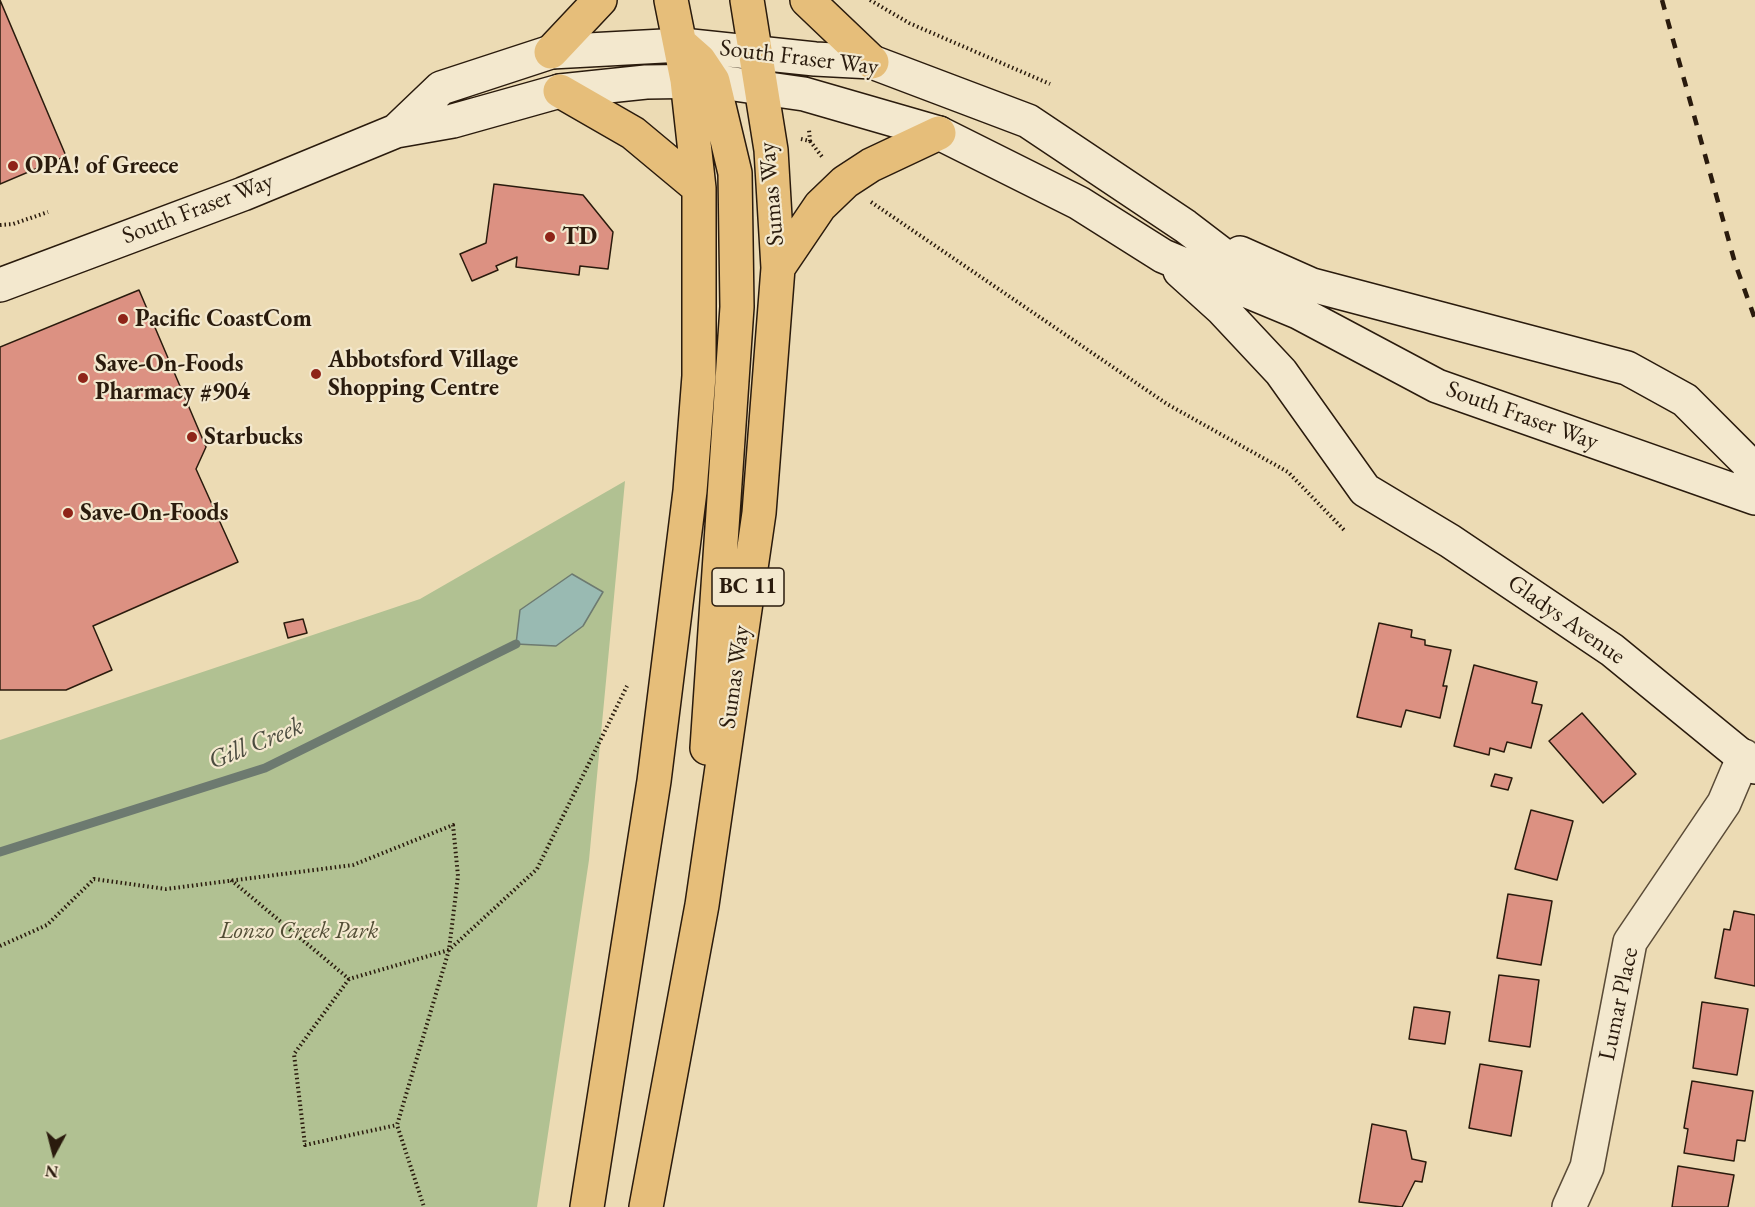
<!DOCTYPE html>
<style>
body{margin:0}
#map{position:relative;width:1755px;height:1207px;overflow:hidden;background:#ecdbb4;font-family:"EB Garamond",serif}
canvas{display:block}
.north{position:absolute;left:24px;top:1123px;width:60px;height:60px;-webkit-text-stroke:4px #f3e8ce;paint-order:stroke;rotate:187deg;font-size:16px;font-weight:700;line-height:24px;text-align:center;color:#2a1b0d}
.north::after{content:'';display:block;margin:auto;width:21px;height:27px;background:#2a1b0d;clip-path:polygon(50% 0,100% 100%,50% 72%,0 100%)}
</style>
<div id="map">
<canvas width="1755" height="1207"></canvas>
<div class="north">N</div>
</div>
<script>
const ctx = document.querySelector('canvas').getContext('2d');
ctx.lineJoin = 'round';
function fillPath(path, color) { ctx.fillStyle = color; ctx.fill(path, 'evenodd'); }
const poly = rows => new Path2D(rows.map(r => 'M' + r).join(''));
function strokePath(path, color, width, dash) { ctx.strokeStyle = color; ctx.lineWidth = width; ctx.lineCap = dash ? 'butt' : 'round'; ctx.setLineDash(dash || []); ctx.stroke(path); }
function label(font, color, halo, rows, align = 'center') {
  ctx.font = font + ' "EB Garamond",serif'; ctx.lineWidth = 4.5; ctx.setLineDash([]); ctx.textBaseline = 'middle'; ctx.strokeStyle = halo; ctx.fillStyle = color; for (const [text, x, y, turn = 0] of rows) {
    ctx.save(); ctx.translate(x, y); ctx.rotate((+turn || 0) * Math.PI / 180); ctx.textAlign = isNaN(turn) ? turn : align; if (halo) ctx.strokeText(text, 0, 0); ctx.fillText(text, 0, 0); ctx.restore();
  }
}
fillPath(poly([
 [625,481,589,860,537,1207,0,1207,0,740,420,599]
]), '#b1c192');
const water = poly([
 [572,574,603,592,583,626,556,646,516,644,520,610,572,574]
]);
fillPath(water, '#99bab2');
strokePath(water, '#6d7a70', 1.5);
strokePath(poly([
 [0,852,265,768,516,644]
]), '#6d7a70', 9);
const building = poly([
 [0,0,66,156,0,184,0,0],
 [494,184,583,195,613,232,608,269,580,266,579,275,516,267,517,257,496,266,498,270,472,281,460,254,486,243,494,184],
 [139,290,206,447,196,469,238,562,93,626,112,670,66,690,0,690,0,347,139,290],
 [303,619,307,633,288,638,284,623,303,619],
 [1379,623,1412,630,1411,637,1425,640,1425,645,1451,650,1443,686,1447,686,1440,718,1406,710,1401,727,1357,717,1379,623],
 [1474,665,1537,682,1532,703,1542,705,1531,748,1507,742,1504,752,1490,748,1489,755,1454,746,1474,665],
 [1582,713,1636,774,1603,803,1549,741,1582,713],
 [1495,774,1512,778,1508,790,1491,786,1495,774],
 [1531,810,1573,821,1557,880,1515,869,1531,810],
 [1508,894,1552,901,1541,965,1497,958,1508,894],
 [1734,911,1755,915,1755,986,1715,978,1724,929,1730,930,1734,911],
 [1499,975,1539,980,1530,1047,1489,1041,1499,975],
 [1702,1002,1748,1009,1737,1075,1693,1068,1702,1002],
 [1414,1007,1450,1012,1445,1044,1409,1039,1414,1007],
 [1480,1064,1522,1071,1511,1136,1469,1128,1480,1064],
 [1692,1081,1753,1091,1745,1141,1737,1140,1734,1161,1684,1153,1688,1129,1684,1128,1692,1081],
 [1372,1124,1406,1131,1412,1159,1426,1162,1422,1182,1415,1181,1402,1207,1359,1202,1372,1124],
 [1678,1166,1734,1175,1728,1207,1672,1207,1678,1166]
]);
fillPath(building, '#dc9182');
strokePath(building, '#2a1b0d', 1.5);
const street = poly([
 [1569,1207,1587,1167,1630,942,1724,803,1744,756]
]);
const secondary = poly([
 [396,131,441,88,551,52,682,45,815,59,872,62,1028,121,1185,226,1261,284],
 [1240,253,1312,285,1627,368,1685,400,1747,462,1755,478],
 [1180,271,1222,309,1281,372,1365,490,1450,541,1612,650,1755,767],
 [0,285,243,194,396,131,453,121,560,91,646,82,713,81,804,94,939,133,1079,203,1163,256,1298,312,1437,386,1755,498]
]);
const highway = poly([
 [807,0,872,62],
 [682,45,699,60,713,81,735,173,737,307,707,748],
 [551,52,600,0],
 [560,91,633,133,699,188],
 [778,268,820,206,845,182,871,165,939,133],
 [587,1207,654,781,690,491,699,376,699,188,687,80,671,0],
 [646,1207,702,905,759,513,778,268,771,150,747,0]
]);
strokePath(street, '#5a4b37', 36);
strokePath(secondary, '#2a1b0d', 36);
strokePath(highway, '#2a1b0d', 36);
strokePath(poly([
 [870,0,909,23,1050,84],
 [801,139,810,141,809,130],
 [810,141,823,158],
 [871,202,1167,404,1288,472,1345,531],
 [0,225,13,224,48,212],
 [231,880,349,979,449,950,537,869,627,686],
 [0,946,47,925,94,879,166,889,353,865,453,825,458,876,449,950,397,1125,424,1207],
 [349,979,294,1054,305,1145,397,1125]
]), '#2a1b0d', 4, [1.5, 3]);
strokePath(street, '#f3e8ce', 33);
strokePath(secondary, '#f3e8ce', 33);
strokePath(highway, '#e6be7a', 33);
strokePath(poly([
 [1662,0,1735,263,1755,319]
]), '#2a1b0d', 4.5, [10, 10]);
for (const [x, y, r, color] of [
 [13,166,6,"#8f2418"],
 [550,237,6,"#8f2418"],
 [123,319,6,"#8f2418"],
 [316,374,6,"#8f2418"],
 [83,378,6,"#8f2418"],
 [192,437,6,"#8f2418"],
 [68,513,6,"#8f2418"]
]) { const dot = new Path2D(); dot.arc(x, y, r, 0, 2 * Math.PI); ctx.fillStyle = color; ctx.fill(dot); strokePath(dot, '#f3e8ce', 2); }
for (const [x, y, w] of [
 [748,587,72]
]) { const box = new Path2D(); box.roundRect(x - w / 2, y - 19, w, 38, 4.5); ctx.fillStyle = '#f3e8ce'; ctx.fill(box); strokePath(box, '#2a1b0d', 1.5); }
label('bold 22px', '#2a1b0d', null, [
 ["BC 11",748,587]
]);
label('24px', '#2a1b0d', '#f3e8ce', [
 ["South Fraser Way",799,58,7],
 ["Sumas Way",772,194,-95],
 ["South Fraser Way",198,209,-21],
 ["South Fraser Way",1522,416,20],
 ["Gladys Avenue",1566,620,35],
 ["Sumas Way",735,677,-82],
 ["Lumar Place",1619,1004,-78]
]);
label('bold 24px', '#2a1b0d', '#f3e8ce', [
 ["OPA! of Greece",25,166],
 ["TD",562,237],
 ["Pacific CoastCom",135,319],
 ["Abbotsford Village",328,360],
 ["Shopping Centre",328,388],
 ["Save-On-Foods",95,364],
 ["Pharmacy #904",95,392],
 ["Starbucks",204,437],
 ["Save-On-Foods",80,513]
], 'left');
label('italic 24px', '#524d35', '#f3e8ce', [
 ["Lonzo Creek Park",299,931]
]);
label('italic 26px', '#4b4b3f', '#f3e8ce', [
 ["Gill Creek",256,744,-22]
]);
</script>
